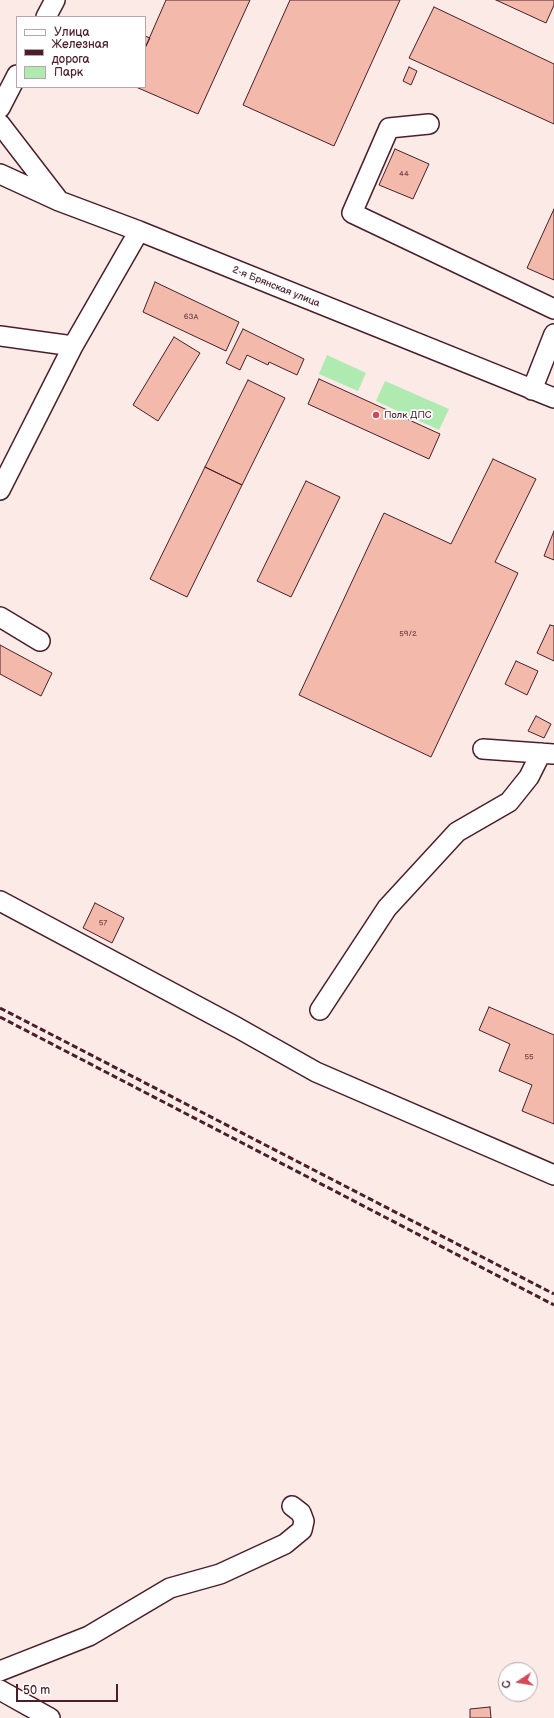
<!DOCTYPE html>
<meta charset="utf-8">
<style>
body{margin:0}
#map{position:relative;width:554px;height:1718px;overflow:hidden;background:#fbeae6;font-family:"Balsamiq Sans",sans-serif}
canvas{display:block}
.legend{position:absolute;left:16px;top:16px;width:130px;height:72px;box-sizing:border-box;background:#fff;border:1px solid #b7a5aa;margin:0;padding:5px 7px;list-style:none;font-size:12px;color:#4a1f2b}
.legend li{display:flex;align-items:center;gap:8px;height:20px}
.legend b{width:20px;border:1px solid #b7a5aa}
.north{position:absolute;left:498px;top:1662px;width:40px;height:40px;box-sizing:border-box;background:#fff;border:1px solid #b7a5aa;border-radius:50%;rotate:258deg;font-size:11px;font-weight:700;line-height:16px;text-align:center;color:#4a1f2b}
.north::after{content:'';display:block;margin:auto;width:14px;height:18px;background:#d1495b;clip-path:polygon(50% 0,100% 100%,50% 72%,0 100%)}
.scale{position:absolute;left:16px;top:1684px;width:102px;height:18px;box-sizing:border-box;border:2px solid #4a1f2b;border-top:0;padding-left:5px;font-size:12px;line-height:14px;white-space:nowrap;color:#4a1f2b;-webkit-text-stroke:3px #fff;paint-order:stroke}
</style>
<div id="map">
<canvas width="554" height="1718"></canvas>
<ul class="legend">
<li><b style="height:5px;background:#fff"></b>Улица</li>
<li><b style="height:5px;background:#4a1f2b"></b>Железная дорога</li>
<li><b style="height:11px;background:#afeab0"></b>Парк</li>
</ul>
<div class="north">С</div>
<div class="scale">50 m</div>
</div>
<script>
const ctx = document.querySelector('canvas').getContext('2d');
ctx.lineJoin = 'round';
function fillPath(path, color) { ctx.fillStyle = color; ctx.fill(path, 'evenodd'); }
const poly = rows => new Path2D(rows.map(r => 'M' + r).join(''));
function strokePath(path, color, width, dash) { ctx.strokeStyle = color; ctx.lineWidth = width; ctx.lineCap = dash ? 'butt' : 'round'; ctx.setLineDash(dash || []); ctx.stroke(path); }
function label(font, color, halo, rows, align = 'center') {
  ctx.font = font + ' "Balsamiq Sans",sans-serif'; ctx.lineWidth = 3.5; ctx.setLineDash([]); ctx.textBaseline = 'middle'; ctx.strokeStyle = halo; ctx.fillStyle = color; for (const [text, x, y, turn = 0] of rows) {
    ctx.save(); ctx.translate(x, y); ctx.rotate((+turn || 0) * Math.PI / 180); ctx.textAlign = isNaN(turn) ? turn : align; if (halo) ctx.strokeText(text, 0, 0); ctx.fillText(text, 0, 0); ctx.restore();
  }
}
fillPath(poly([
 [327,355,366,373,358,391,319,374],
 [385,381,449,409,439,430,376,401]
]), '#afeab0');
const building = poly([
 [166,0,250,0,198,114,136,87,145,87,145,48,166,0],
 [290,0,400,0,334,146,243,105,290,0],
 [496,0,554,0,554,5,546,23,496,0],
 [434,7,554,64,554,124,409,58,434,7],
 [145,36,150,38,145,48,145,36],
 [409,67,417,71,411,85,403,81,409,67],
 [395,149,429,164,413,199,379,185,395,149],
 [554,209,554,280,527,268,554,209],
 [155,282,239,322,226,351,143,312,155,282],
 [243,329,304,359,297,375,269,362,268,365,247,355,240,370,226,363,243,329],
 [174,337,200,353,158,421,133,405,174,337],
 [319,379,440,434,429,459,308,404,319,379],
 [248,380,285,398,242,485,205,467,248,380],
 [493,459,536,479,495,562,518,573,431,757,299,695,384,513,451,544,493,459],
 [205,467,242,485,187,597,150,579,205,467],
 [306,481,340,497,291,597,257,581,306,481],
 [554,531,554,560,544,556,554,531],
 [550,625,554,626,554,661,537,653,550,625],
 [0,645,52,673,41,696,0,674,0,645],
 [516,661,538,671,527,695,505,684,516,661],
 [536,716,551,724,544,738,528,731,536,716],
 [95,903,124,918,112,943,83,928,95,903],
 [489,1007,554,1035,554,1124,522,1111,532,1085,499,1071,510,1044,479,1030,489,1007],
 [490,1707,491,1718,470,1718,470,1709,490,1707]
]);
fillPath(building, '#f3b9aa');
strokePath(building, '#4a1f2b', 1);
const minor = poly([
 [46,17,55,0],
 [0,108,17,75],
 [0,124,57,198],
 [429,124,389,128,352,213,554,309],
 [0,174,59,201,139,231,554,398],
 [0,336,73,346],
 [532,390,554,334],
 [0,490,73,346,139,231],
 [0,617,40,641],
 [483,749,553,754],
 [0,901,238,1028,316,1072,554,1175],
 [320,1010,387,908,457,832,509,802,529,777,541,753],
 [0,1671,89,1636,170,1588,220,1574,285,1544,302,1530,304,1521,301,1513,292,1506],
 [0,1690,50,1718]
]);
strokePath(minor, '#4a1f2b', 22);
strokePath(minor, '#fff', 19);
strokePath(poly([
 [0,1008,554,1294],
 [0,1017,554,1305]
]), '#4a1f2b', 3, [6, 3]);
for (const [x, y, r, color] of [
 [376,415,4,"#d1495b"]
]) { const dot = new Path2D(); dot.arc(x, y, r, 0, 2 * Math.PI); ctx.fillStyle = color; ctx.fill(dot); strokePath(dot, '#fff', 1.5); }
label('8px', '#74464b', null, [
 ["44",404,174],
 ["63А",191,317],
 ["59/2",408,634],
 ["57",103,923],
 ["55",529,1057]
]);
label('10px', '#4a1f2b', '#fff', [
 ["2-я Брянская улица",276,287,22]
]);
label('10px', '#4a1f2b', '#fff', [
 ["Полк ДПС",384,415]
], 'left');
</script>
